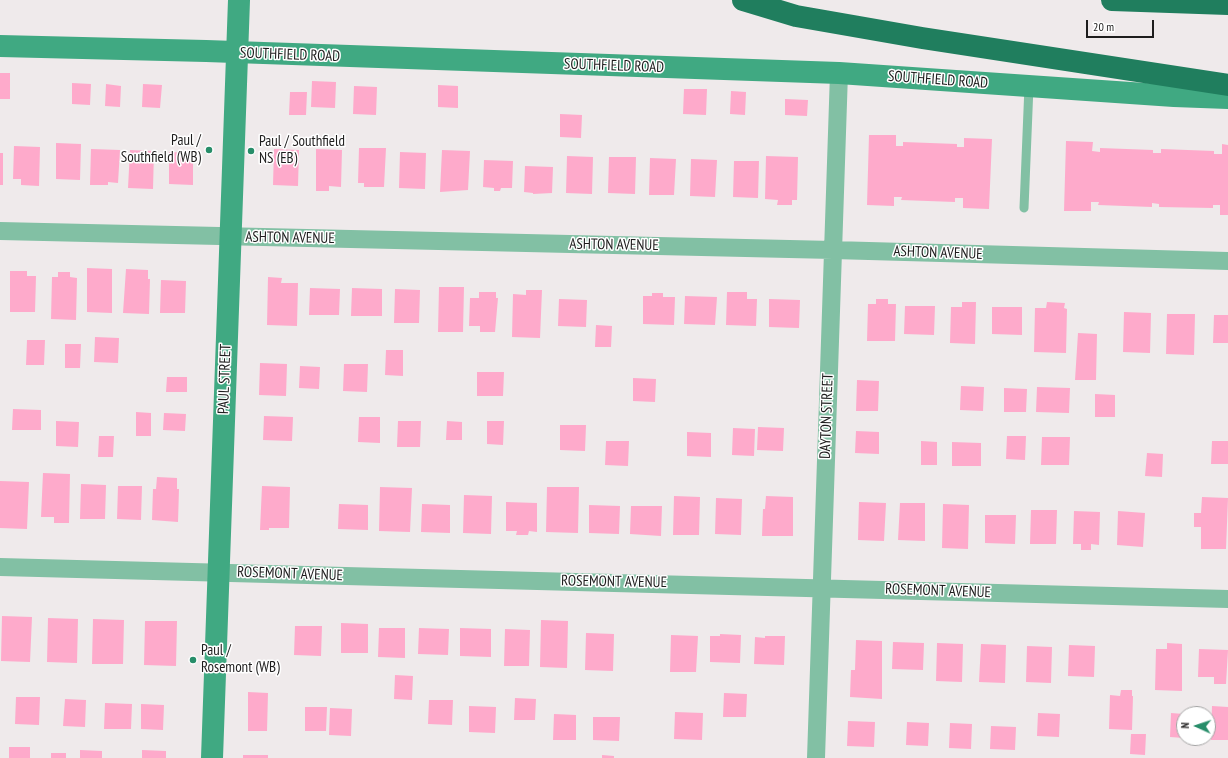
<!DOCTYPE html>
<style>
body{margin:0}
#map{position:relative;width:1228px;height:758px;overflow:hidden;background:#efeaeb;font-family:"PT Sans Narrow",sans-serif}
canvas{display:block}
.north{position:absolute;left:1176px;top:706px;width:40px;height:40px;box-sizing:border-box;background:#fff;border:1px solid #a5a5a5;border-radius:50%;rotate:273deg;font-size:11px;font-weight:700;line-height:16px;text-align:center;color:#1e1d1d}
.north::after{content:'';display:block;margin:auto;width:14px;height:18px;background:#278d69;clip-path:polygon(50% 0,100% 100%,50% 72%,0 100%)}
.scale{position:absolute;left:1086px;top:20px;width:68px;height:18px;box-sizing:border-box;border:2px solid #1e1d1d;border-top:0;padding-left:5px;font-size:12px;line-height:14px;white-space:nowrap;color:#1e1d1d;-webkit-text-stroke:3px #fff;paint-order:stroke}
</style>
<div id="map">
<canvas width="1228" height="758"></canvas>
<div class="north">N</div>
<div class="scale">20 m</div>
</div>
<script>
const ctx = document.querySelector('canvas').getContext('2d');
ctx.lineJoin = 'round';
function fillPath(path, color) { ctx.fillStyle = color; ctx.fill(path, 'evenodd'); }
const poly = rows => new Path2D(rows.map(r => 'M' + r).join(''));
function strokePath(path, color, width, dash) { ctx.strokeStyle = color; ctx.lineWidth = width; ctx.lineCap = dash ? 'butt' : 'round'; ctx.setLineDash(dash || []); ctx.stroke(path); }
function label(font, color, halo, rows, align = 'center') {
  ctx.font = font + ' "PT Sans Narrow",sans-serif'; ctx.lineWidth = 3; ctx.setLineDash([]); ctx.textBaseline = 'middle'; ctx.strokeStyle = halo; ctx.fillStyle = color; for (const [text, x, y, turn = 0] of rows) {
    ctx.save(); ctx.translate(x, y); ctx.rotate((+turn || 0) * Math.PI / 180); ctx.textAlign = isNaN(turn) ? turn : align; if (halo) ctx.strokeText(text, 0, 0); ctx.fillText(text, 0, 0); ctx.restore();
  }
}
fillPath(poly([
 [0,73,10,73,10,99,0,99],
 [312,81,336,82,335,108,311,107],
 [72,83,91,84,90,105,72,104],
 [106,84,121,86,120,107,105,106],
 [143,84,162,85,160,108,142,107],
 [438,85,458,86,458,108,438,107],
 [354,86,377,87,376,115,353,114],
 [684,89,707,89,706,115,683,114],
 [731,91,746,92,745,115,730,114],
 [290,92,307,92,306,115,289,115],
 [785,99,808,100,807,116,785,115],
 [560,114,582,115,581,138,560,137],
 [869,135,896,135,896,146,903,146,903,142,957,144,957,147,964,147,964,138,992,139,989,209,963,208,963,198,955,198,955,202,901,200,902,197,894,197,894,206,867,205],
 [1066,141,1093,142,1092,151,1100,152,1100,148,1153,150,1153,153,1161,153,1161,149,1214,151,1214,154,1222,154,1222,144,1228,145,1228,215,1220,215,1220,205,1213,205,1213,208,1159,207,1159,204,1152,203,1152,207,1098,205,1099,202,1091,202,1091,211,1064,211],
 [56,143,81,144,80,180,56,179],
 [14,146,40,147,39,186,21,185,21,179,13,179],
 [359,148,386,148,384,187,364,187,364,183,358,183],
 [91,149,120,150,118,183,108,182,108,185,90,185],
 [274,149,299,150,298,186,273,185],
 [316,149,342,150,341,187,329,186,329,191,316,191],
 [130,150,154,151,153,189,128,188],
 [442,150,470,151,468,190,440,192],
 [169,152,193,153,193,185,169,184],
 [400,152,426,153,425,189,399,188],
 [0,153,3,153,3,185,0,185],
 [567,156,593,157,592,194,566,193],
 [766,156,798,157,797,200,792,200,792,205,777,205,778,200,765,199],
 [609,157,636,157,635,194,608,193],
 [650,158,676,159,674,195,649,195],
 [691,159,717,160,715,197,690,196],
 [484,160,513,161,512,188,501,188,500,191,494,191,494,188,483,187],
 [734,161,759,161,758,198,733,197],
 [525,166,553,167,552,193,533,194,533,193,524,192],
 [87,268,112,269,112,313,87,312],
 [126,269,148,270,148,279,150,279,149,314,123,313],
 [10,271,27,271,27,276,36,276,35,312,10,312],
 [58,272,70,272,70,277,77,278,76,320,51,319,52,277,58,277],
 [268,277,282,278,281,283,298,283,297,326,267,325],
 [161,280,186,281,185,313,160,313],
 [439,287,464,287,463,332,438,332],
 [310,288,340,289,339,315,309,315],
 [352,288,382,289,382,316,351,316],
 [395,289,420,290,419,323,394,323],
 [526,290,542,290,540,338,512,337,513,294,526,295],
 [479,292,496,292,496,298,498,298,495,332,480,332,480,326,469,326,470,298,479,298],
 [727,292,747,292,747,299,757,299,756,326,726,325],
 [652,293,663,293,663,297,675,297,674,325,643,324,643,296,652,296],
 [685,296,717,297,715,325,684,324],
 [559,299,587,300,586,327,558,326],
 [769,299,800,300,799,328,769,327],
 [876,299,888,299,888,304,896,304,895,341,867,341,868,304,876,304],
 [962,302,976,302,975,344,950,343,951,307,962,307],
 [1047,302,1065,303,1064,308,1067,309,1066,353,1034,352,1035,308,1046,308],
 [905,306,935,306,934,335,904,334],
 [992,307,1022,307,1022,335,992,334],
 [1124,312,1151,313,1150,353,1123,352],
 [1167,314,1195,314,1194,355,1166,354],
 [1214,315,1228,315,1228,343,1213,343],
 [596,325,612,326,611,347,595,347],
 [1078,333,1097,334,1096,380,1075,380],
 [95,337,119,338,118,363,94,362],
 [27,340,45,340,44,365,26,365],
 [65,344,81,344,80,368,65,368],
 [386,350,403,350,403,376,385,375],
 [260,363,287,364,286,396,259,395],
 [344,364,368,364,367,392,343,391],
 [300,366,320,367,319,389,299,388],
 [477,372,504,372,503,396,477,396],
 [167,377,187,377,187,392,166,392],
 [633,378,656,379,655,402,633,401],
 [857,380,879,381,878,411,856,411],
 [961,386,984,387,983,411,960,410],
 [1037,387,1070,388,1069,413,1036,412],
 [1004,388,1027,389,1026,412,1004,412],
 [1095,394,1115,395,1115,417,1095,417],
 [13,409,41,410,41,430,12,430],
 [136,412,151,413,151,436,136,436],
 [164,413,186,414,185,431,163,430],
 [264,416,293,417,292,441,263,440],
 [359,417,380,417,380,443,358,442],
 [56,421,79,422,78,447,56,446],
 [398,421,421,421,420,447,397,447],
 [447,421,462,422,462,440,446,440],
 [487,421,504,421,503,445,487,444],
 [560,425,586,425,585,451,560,450],
 [758,427,784,428,783,451,757,450],
 [733,428,755,429,754,456,732,455],
 [856,431,879,432,879,454,855,453],
 [687,432,711,433,711,457,687,456],
 [99,436,114,436,113,457,98,457],
 [1007,436,1026,436,1025,460,1006,459],
 [1042,437,1070,437,1069,465,1041,465],
 [606,441,629,441,628,466,605,465],
 [921,441,937,442,937,465,921,465],
 [1212,441,1228,441,1228,464,1211,464],
 [952,442,981,443,981,466,952,466],
 [1147,453,1163,454,1162,477,1145,476],
 [43,473,70,474,69,523,54,523,54,517,41,517],
 [157,477,177,478,177,489,179,489,178,522,152,520,153,489,156,489],
 [0,481,29,482,27,529,0,528],
 [81,484,106,485,105,519,80,519],
 [118,486,142,486,141,520,117,519],
 [262,486,290,487,289,528,269,528,269,530,260,530],
 [380,487,412,488,410,532,379,531],
 [547,487,579,487,578,533,546,532],
 [464,495,492,496,491,534,463,533],
 [674,496,700,497,699,535,673,535],
 [766,496,793,497,793,536,762,536,763,509,765,509],
 [1202,497,1228,498,1226,549,1201,549,1201,527,1194,527,1194,513,1201,513],
 [716,498,742,499,741,535,715,534],
 [506,502,537,503,537,532,529,531,528,535,516,535,517,531,506,531],
 [859,502,886,503,884,541,858,540],
 [900,503,925,503,925,541,898,540],
 [339,504,368,505,368,530,338,529],
 [422,504,450,505,450,533,421,532],
 [943,504,969,505,968,549,942,548],
 [589,505,620,506,619,534,589,533],
 [631,506,662,506,661,536,630,534],
 [1031,510,1057,510,1056,544,1030,544],
 [1074,511,1100,512,1099,545,1091,544,1091,550,1081,550,1081,544,1073,544],
 [1118,511,1145,513,1143,547,1117,545],
 [985,515,1016,515,1015,544,985,543],
 [2,616,32,617,30,662,1,661],
 [48,618,78,619,77,663,47,662],
 [93,619,124,620,123,664,92,664],
 [541,620,568,621,567,668,540,667],
 [145,621,177,621,176,666,144,665],
 [341,623,368,624,368,653,341,653],
 [295,626,322,626,321,656,294,655],
 [379,628,405,628,405,658,378,657],
 [419,628,449,629,448,655,418,654],
 [460,628,491,629,491,657,460,656],
 [505,629,530,630,529,666,504,666],
 [586,633,614,634,613,671,585,670],
 [720,634,741,635,740,663,710,662,710,636,720,636],
 [671,635,698,636,696,672,670,672],
 [765,636,785,636,784,665,754,664,755,637,765,638],
 [856,640,882,641,882,699,850,697,851,670,855,670],
 [893,642,924,643,923,670,892,669],
 [937,643,963,644,962,682,936,681],
 [1167,643,1182,644,1182,691,1155,690,1156,649,1167,649],
 [981,644,1006,645,1005,683,979,682],
 [1069,645,1095,646,1094,677,1068,676],
 [1027,646,1052,647,1051,683,1026,682],
 [1199,649,1228,650,1226,684,1214,684,1214,677,1198,677],
 [395,675,413,676,412,700,394,699],
 [1121,690,1132,690,1132,696,1133,696,1132,730,1109,729,1110,695,1120,696],
 [248,692,268,693,267,731,248,731],
 [724,693,747,694,746,717,723,717],
 [16,697,40,697,39,725,15,724],
 [515,698,536,699,535,720,514,720],
 [65,699,86,700,85,727,63,726],
 [429,700,453,700,452,725,428,724],
 [105,703,132,704,131,729,104,729],
 [141,704,164,705,163,730,141,729],
 [469,706,496,707,495,733,469,732],
 [1212,706,1228,707,1228,740,1211,740],
 [305,707,327,707,326,731,305,731],
 [330,708,352,709,351,736,329,735],
 [675,712,703,713,702,740,674,739],
 [1038,713,1060,714,1059,737,1037,736],
 [1171,713,1184,714,1184,738,1170,737],
 [554,714,576,715,576,740,553,740],
 [593,717,620,717,619,741,593,740],
 [848,721,875,722,874,747,847,746],
 [907,722,929,723,928,746,906,745],
 [950,723,972,724,971,749,949,748],
 [991,726,1016,727,1015,750,990,749],
 [1131,734,1146,734,1145,755,1130,754],
 [9,747,30,747,30,758,9,758],
 [80,750,102,751,102,758,80,758],
 [142,750,166,751,166,758,142,758],
 [51,753,66,753,66,758,51,758],
 [243,755,268,755,268,758,243,758],
 [602,755,614,756,614,758,602,758]
]), '#feaacb');
strokePath(poly([
 [1024,208,1029,86]
]), '#82c0a4', 9);
strokePath(poly([
 [0,231,833,250,1228,261],
 [0,567,1228,599],
 [816,758,839,73]
]), '#82c0a4', 18);
strokePath(poly([
 [0,46,206,51,839,73,1174,96,1228,98],
 [212,758,239,0]
]), '#40a982', 22);
strokePath(poly([
 [743,0,796,16,922,38,1228,85],
 [1112,0,1228,4]
]), '#207e5e', 22);
for (const [x, y, r, color] of [
 [209,150,4,"#278d69"],
 [251,151,4,"#278d69"],
 [193,660,4,"#278d69"]
]) { const dot = new Path2D(); dot.arc(x, y, r, 0, 2 * Math.PI); ctx.fillStyle = color; ctx.fill(dot); strokePath(dot, '#fff', 1.5); }
label('15px', '#1e1d1d', '#fff', [
 ["SOUTHFIELD ROAD",290,55,2],
 ["SOUTHFIELD ROAD",614,66,2],
 ["SOUTHFIELD ROAD",938,80,4],
 ["ASHTON AVENUE",290,238,1],
 ["ASHTON AVENUE",614,245,1],
 ["ASHTON AVENUE",938,253,2],
 ["PAUL STREET",225,379,-88],
 ["DAYTON STREET",827,416,-88],
 ["ROSEMONT AVENUE",290,574,2],
 ["ROSEMONT AVENUE",614,582,1],
 ["ROSEMONT AVENUE",938,591,2]
]);
label('15px', '#1e1d1d', '#fff', [
 ["Paul /",201,141,"right"],
 ["Southfield (WB)",201,158,"right"],
 ["Paul / Southfield",259,142],
 ["NS (EB)",259,159],
 ["Paul /",201,651],
 ["Rosemont (WB)",201,668]
], 'left');
</script>
